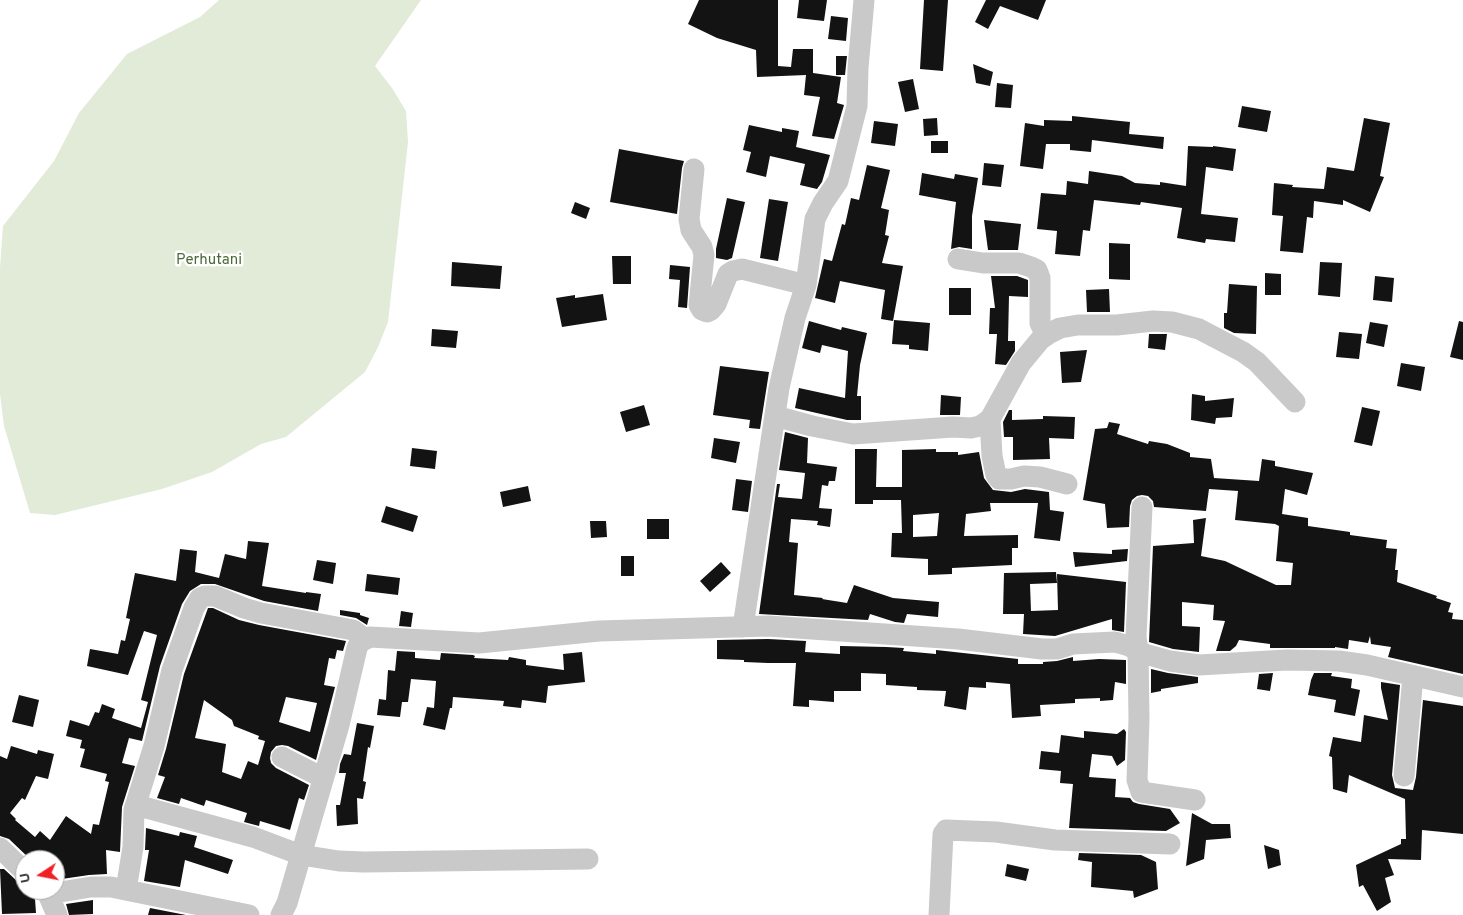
<!DOCTYPE html>
<style>
body{margin:0}
#map{position:relative;width:1463px;height:915px;overflow:hidden;background:#fff;font-family:Overpass,sans-serif}
canvas{display:block}
.north{position:absolute;left:15px;top:850px;width:50px;height:50px;box-sizing:border-box;background:#fff;border:1px solid #ababab;border-radius:50%;rotate:259deg;font-size:14px;font-weight:700;line-height:20px;text-align:center;color:#2c2c2c}
.north::after{content:'';display:block;margin:auto;width:18px;height:22px;background:#ef2126;clip-path:polygon(50% 0,100% 100%,50% 72%,0 100%)}
</style>
<div id="map">
<canvas width="1463" height="915"></canvas>
<div class="north">U</div>
</div>
<script>
const ctx = document.querySelector('canvas').getContext('2d');
ctx.lineJoin = 'round';
function fillPath(path, color) { ctx.fillStyle = color; ctx.fill(path, 'evenodd'); }
const poly = rows => new Path2D(rows.map(r => 'M' + r).join(''));
function strokePath(path, color, width, dash) { ctx.strokeStyle = color; ctx.lineWidth = width; ctx.lineCap = dash ? 'butt' : 'round'; ctx.setLineDash(dash || []); ctx.stroke(path); }
function label(font, color, halo, rows, align = 'center') {
  ctx.font = font + ' Overpass,sans-serif'; ctx.lineWidth = 5; ctx.setLineDash([]); ctx.textBaseline = 'middle'; ctx.strokeStyle = halo; ctx.fillStyle = color; for (const [text, x, y, turn = 0] of rows) {
    ctx.save(); ctx.translate(x, y); ctx.rotate((+turn || 0) * Math.PI / 180); ctx.textAlign = isNaN(turn) ? turn : align; if (halo) ctx.strokeText(text, 0, 0); ctx.fillText(text, 0, 0); ctx.restore();
  }
}
fillPath(poly([
 [219,0,421,0,375,66,392,88,406,111,408,142,388,322,378,347,365,372,286,437,261,444,212,472,162,489,55,515,30,513,4,426,0,394,0,268,3,226,54,161,79,113,127,54,200,17]
]), '#e1ebd8');
fillPath(poly([
 [699,0,778,0,778,66,791,67,793,49,813,49,813,73,841,77,837,103,844,105,834,139,812,136,820,97,804,95,806,75,757,77,756,50,717,38,688,24],
 [799,0,827,0,824,21,797,18],
 [924,0,948,0,943,71,920,69],
 [986,0,1046,0,1038,20,1000,6,988,29,975,22],
 [831,16,848,18,846,41,828,39],
 [836,56,847,56,845,75,836,75],
 [973,64,993,72,990,86,976,83],
 [913,79,919,109,905,112,898,82],
 [997,83,1013,85,1011,108,995,107],
 [1242,106,1271,111,1267,132,1238,127],
 [1072,116,1130,122,1129,134,1164,137,1163,149,1092,140,1091,152,1070,150,1070,144,1046,144,1043,169,1020,166,1025,123,1044,126,1044,120,1072,121],
 [937,118,938,135,924,136,923,119],
 [1364,118,1390,123,1380,176,1384,177,1370,212,1343,200,1343,205,1314,201,1313,218,1307,217,1303,253,1280,251,1283,216,1272,215,1274,183,1293,185,1292,187,1324,189,1327,167,1354,171],
 [874,121,898,124,895,146,871,143],
 [749,125,782,132,782,128,799,131,796,147,830,155,822,182,817,189,800,185,805,164,770,156,766,177,746,172,751,152,743,150],
 [931,141,948,141,948,153,931,153],
 [1188,146,1213,147,1213,146,1236,149,1233,171,1206,167,1201,214,1238,218,1235,242,1206,239,1205,243,1177,238,1182,208,1141,202,1140,205,1094,200,1090,231,1083,230,1080,256,1055,254,1057,231,1037,229,1041,193,1066,195,1067,181,1088,184,1089,171,1122,176,1135,183,1160,185,1160,182,1186,186],
 [619,149,684,161,682,168,677,214,610,202],
 [984,163,1004,165,1001,187,982,185],
 [867,165,890,170,881,208,889,210,885,235,889,236,882,263,903,266,893,321,881,319,885,290,840,281,835,303,815,298,824,259,832,261,842,224,845,225,851,198,859,200],
 [922,173,954,179,955,174,978,178,972,216,972,249,959,247,951,249,956,202,919,195],
 [727,198,745,202,732,258,727,260,716,258,716,249],
 [769,199,788,202,778,261,760,258],
 [575,202,590,208,586,219,571,213],
 [984,220,1021,224,1018,250,988,250],
 [1109,243,1130,244,1130,280,1109,279],
 [612,256,631,256,631,284,613,284],
 [452,262,502,266,500,289,451,286],
 [1320,262,1342,263,1340,297,1318,295],
 [670,265,690,267,687,308,678,307,680,280,669,279],
 [1265,273,1281,274,1281,295,1265,295],
 [991,276,1017,276,1028,280,1028,297,1009,296,1008,341,1015,341,1015,351,1006,365,995,364,997,334,989,334,990,308,995,308],
 [1375,276,1394,278,1392,302,1373,300],
 [1229,284,1257,286,1256,334,1234,333,1224,328,1224,313,1227,313],
 [949,288,971,288,971,315,949,315],
 [1109,289,1110,312,1087,312,1086,290],
 [603,294,607,320,562,327,556,298,575,295,575,298],
 [894,320,930,323,928,351,909,349,909,345,892,344],
 [809,321,841,330,842,327,867,333,860,365,857,396,861,396,861,420,847,420,795,408,799,388,845,398,848,351,822,345,820,353,802,348],
 [1459,321,1463,322,1463,360,1450,357],
 [1370,322,1388,325,1384,347,1366,343],
 [432,329,458,331,456,348,431,346],
 [1339,332,1362,334,1359,359,1336,357],
 [1149,334,1167,334,1165,350,1148,348],
 [1087,350,1081,382,1062,383,1060,352],
 [1401,363,1425,367,1421,391,1397,386],
 [720,366,769,372,760,429,749,428,750,420,713,415],
 [1192,394,1205,396,1205,401,1234,398,1232,417,1216,418,1215,424,1191,420],
 [941,395,961,397,960,415,940,415],
 [644,405,650,425,626,432,620,412],
 [1362,407,1380,411,1372,446,1354,442],
 [1009,410,1012,410,1012,420,1043,419,1043,416,1075,417,1074,439,1049,438,1050,459,1013,460,1013,437,1004,437,1003,422],
 [1109,422,1120,424,1117,434,1148,444,1149,441,1167,444,1190,453,1190,457,1211,459,1214,478,1259,481,1262,459,1275,461,1275,466,1313,473,1307,495,1285,489,1282,514,1308,518,1308,526,1350,532,1350,535,1387,540,1386,548,1397,549,1395,570,1398,570,1397,582,1437,596,1436,598,1451,603,1448,612,1453,613,1452,619,1463,620,1463,674,1388,657,1391,647,1371,644,1370,636,1368,643,1349,640,1348,649,1335,647,1335,648,1270,648,1270,644,1239,640,1236,646,1230,651,1216,651,1225,621,1213,620,1214,605,1182,602,1182,626,1200,627,1199,652,1173,649,1149,642,1153,546,1194,543,1193,520,1206,518,1201,556,1225,561,1276,585,1291,585,1293,563,1276,561,1279,526,1275,524,1235,520,1238,491,1209,489,1206,511,1154,507,1153,501,1148,496,1142,495,1137,496,1132,500,1130,506,1129,527,1107,528,1105,504,1083,500,1095,429,1107,428],
 [785,432,808,438,807,463,837,467,835,481,829,481,828,486,822,485,819,508,832,509,830,527,817,525,818,521,791,519,789,542,798,543,794,595,823,598,822,599,847,603,854,585,893,598,939,602,938,617,907,614,904,623,895,622,870,614,868,620,759,614,777,484,780,484,778,497,802,499,805,473,779,470],
 [714,438,740,442,736,463,711,458],
 [412,448,437,451,435,469,410,466],
 [855,449,877,449,876,487,902,487,902,450,936,449,936,452,958,452,958,455,979,452,984,478,993,490,1011,492,1025,489,1049,492,1050,510,1064,512,1060,541,1034,538,1038,503,990,503,991,511,966,514,964,536,1018,535,1018,548,1012,548,1012,565,952,568,952,574,928,575,928,559,891,557,892,533,902,533,901,500,873,500,873,504,855,504],
 [939,513,937,536,913,537,913,515],
 [736,479,752,481,748,512,732,510],
 [528,486,531,501,503,507,500,492],
 [386,506,418,516,413,532,381,522],
 [647,519,669,519,669,539,647,539],
 [590,521,606,521,607,537,591,538],
 [248,541,269,543,262,586,306,593,306,592,321,594,318,611,264,601,215,584,201,584,190,591,182,604,160,666,142,741,129,738,122,763,135,766,122,807,120,852,106,850,107,874,89,875,55,880,55,860,31,860,9,839,0,836,0,756,7,759,11,746,37,754,38,750,54,754,48,779,36,776,25,800,22,798,10,813,16,819,15,820,35,837,40,831,50,840,66,816,91,834,93,824,99,825,109,782,105,781,107,774,80,767,85,749,80,748,82,740,66,736,70,720,89,726,95,712,99,713,102,704,115,709,112,718,141,728,148,702,141,700,157,635,144,631,128,675,87,666,90,649,118,654,121,640,125,641,130,619,126,618,135,573,176,581,180,549,197,551,195,572,219,578,225,554,246,559],
 [1128,549,1127,561,1075,567,1073,552,1112,554,1112,550],
 [621,556,634,556,634,576,621,576],
 [317,560,336,563,333,584,313,580],
 [721,562,731,573,710,592,700,581],
 [1056,572,1057,583,1030,584,1031,611,1058,610,1057,574,1126,582,1124,632,1112,630,1112,619,1055,636,1023,634,1024,614,1003,614,1004,573],
 [367,574,400,578,398,595,365,591],
 [208,608,213,608,239,620,259,625,346,641,343,651,337,650,335,659,329,658,324,685,335,687,316,760,288,746,282,745,276,746,271,752,270,758,271,763,276,768,309,785,304,800,299,798,290,830,260,821,259,826,244,822,247,813,206,800,204,806,181,798,179,804,157,798,165,777,158,775,166,749,184,674],
 [286,697,317,703,310,732,279,722],
 [204,700,232,720,234,726,259,736,258,739,265,741,258,765,248,761,241,779,222,772,226,744,195,738],
 [340,610,360,613,360,615,369,618,367,625,356,618,340,615],
 [401,611,413,613,411,627,399,626],
 [768,639,806,641,805,652,840,654,840,646,886,647,904,648,903,651,936,654,936,650,1018,659,1018,664,1043,664,1043,662,1057,661,1073,657,1073,661,1099,659,1126,660,1126,684,1115,682,1113,700,1100,701,1100,698,1075,699,1075,703,1040,705,1041,716,1012,718,1010,684,986,682,986,688,969,687,966,710,944,706,946,691,917,690,917,687,886,685,886,674,861,673,861,691,834,691,834,702,809,700,809,707,793,706,796,663,768,663,744,662,744,660,717,659,717,640],
 [397,651,415,652,415,658,440,660,441,653,473,655,475,656,474,658,508,660,509,657,526,660,526,665,564,670,563,654,582,652,585,682,548,686,546,703,522,700,521,708,503,706,504,701,453,697,452,708,450,708,445,730,423,725,427,707,434,708,436,681,411,679,408,702,402,702,400,717,377,715,379,699,386,700,388,670,395,671],
 [1151,669,1168,673,1198,677,1198,683,1161,689,1161,691,1151,693],
 [1273,673,1270,691,1257,689,1259,674],
 [1314,673,1332,673,1331,676,1352,679,1351,688,1360,690,1355,716,1334,712,1336,700,1308,695,1311,680],
 [1381,682,1400,685,1392,775,1395,788,1413,790,1416,777,1423,700,1463,706,1463,834,1422,830,1421,860,1388,859,1394,875,1385,878,1391,902,1377,911,1363,885,1359,887,1356,865,1401,844,1401,839,1406,839,1405,799,1349,775,1347,793,1333,789,1332,757,1329,756,1333,737,1361,742,1364,715,1388,720,1381,688],
 [19,695,39,700,33,727,12,722],
 [357,723,374,726,370,748,368,747,363,781,366,782,363,799,357,798,358,824,337,826,336,805,340,805,346,773,339,773,340,764,344,754,351,755],
 [1124,729,1126,732,1125,760,1117,766,1112,756,1092,754,1089,777,1116,779,1115,797,1130,798,1133,802,1139,804,1170,809,1180,823,1166,831,1069,828,1073,784,1060,783,1061,771,1039,769,1041,751,1059,753,1061,735,1084,738,1084,731,1117,734],
 [1192,813,1212,824,1230,824,1231,838,1206,840,1204,859,1186,866],
 [146,828,179,836,180,832,197,836,194,847,233,860,228,874,185,860,180,887,144,881,149,850,145,850],
 [1264,845,1279,850,1281,865,1268,869],
 [1079,853,1141,855,1156,862,1158,889,1134,898,1133,891,1091,887,1092,862,1078,860],
 [1007,864,1029,869,1026,881,1005,876],
 [0,869,4,869,17,881,25,884,25,890,32,890,35,899,36,913,2,914],
 [93,900,93,914,69,915,66,904],
 [150,908,186,915,148,915]
]), '#131313');
strokePath(poly([
 [694,169,689,219,691,230,702,247,704,255,699,305,702,310,707,312,711,310,716,304,728,274,733,271,742,269,806,285],
 [958,259,983,263,1019,263,1031,267,1037,270,1040,278,1040,323,1046,336],
 [775,416,812,426,853,434,953,427,971,428,980,426,990,419,1021,363,1040,340,1050,333,1060,328,1078,325,1117,325,1153,321,1172,322,1199,329,1243,352,1257,362,1295,402],
 [990,419,992,456,996,475,999,479,1011,479,1024,476,1040,477,1067,484],
 [1142,507,1136,637,1138,651,1139,719,1137,780,1141,792,1195,800],
 [743,627,779,388,795,318,806,285,815,219,823,203,838,181,857,106,858,68,864,0],
 [282,757,323,778],
 [1404,776,1413,676],
 [136,805,253,837,301,855,339,861,364,862,588,859],
 [0,848,25,872],
 [44,890,48,894,57,915],
 [126,890,133,847,134,810,154,746,172,670,194,608,200,598,205,596,215,596,244,608,261,613,353,630,365,639],
 [48,894,91,887,111,887,249,915],
 [281,915,287,903,339,725,357,648,360,642,370,637,479,643,599,631,768,626,958,639,1042,649,1057,649,1073,644,1115,642,1129,646,1145,654,1170,661,1199,665,1287,660,1339,661,1367,665,1463,687],
 [939,915,943,834,946,830,996,832,1055,840,1170,844]
]), '#c9c9c9', 21);
label('15px', '#4c6937', '#fff', [
 ["Perhutani",209,261]
]);
</script>
